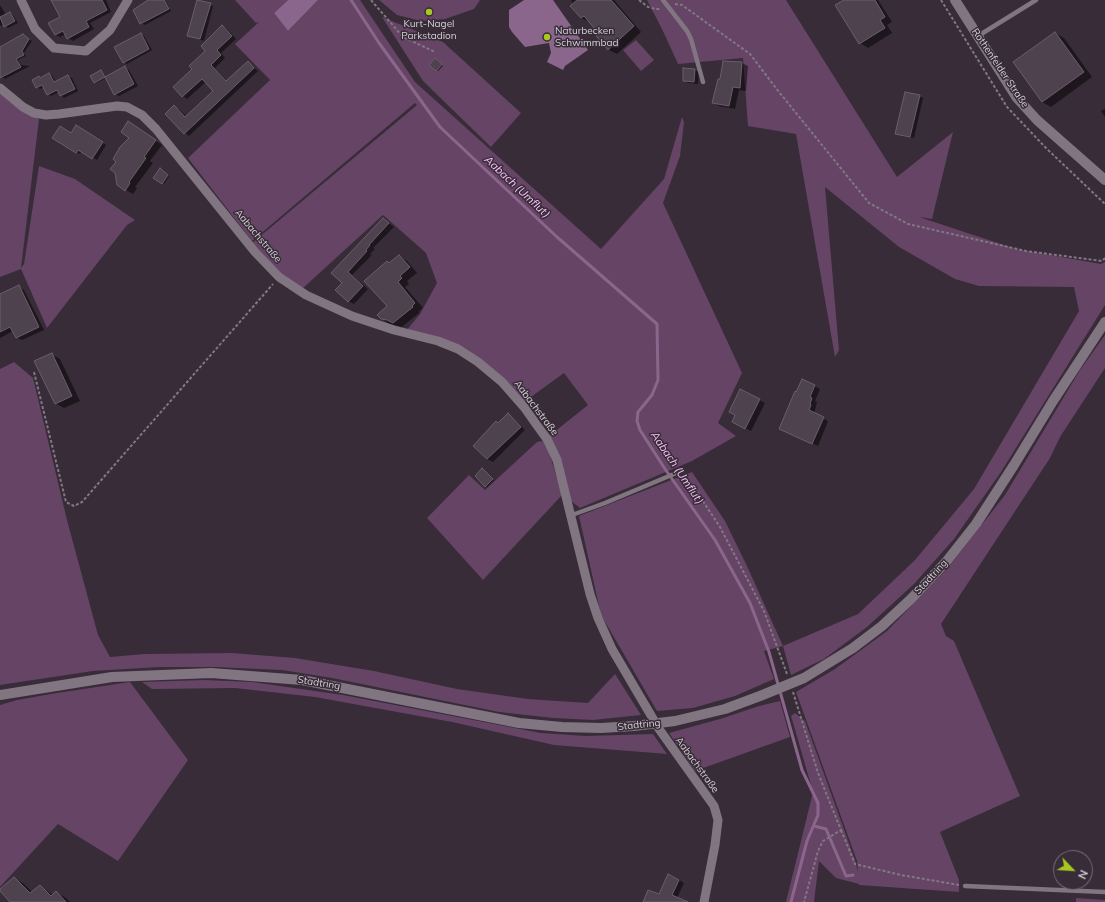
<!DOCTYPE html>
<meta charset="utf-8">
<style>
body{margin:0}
#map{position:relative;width:1105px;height:902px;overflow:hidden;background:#372c37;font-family:Mulish,sans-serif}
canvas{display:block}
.north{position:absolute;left:1053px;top:850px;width:40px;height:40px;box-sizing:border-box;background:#372c37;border:1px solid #776e77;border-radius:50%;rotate:115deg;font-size:11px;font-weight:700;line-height:16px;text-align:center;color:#d7d0d7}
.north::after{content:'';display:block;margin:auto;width:14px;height:18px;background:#a7c81f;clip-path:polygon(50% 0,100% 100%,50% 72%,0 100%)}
</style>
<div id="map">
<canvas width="1105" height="902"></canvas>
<div class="north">N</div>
</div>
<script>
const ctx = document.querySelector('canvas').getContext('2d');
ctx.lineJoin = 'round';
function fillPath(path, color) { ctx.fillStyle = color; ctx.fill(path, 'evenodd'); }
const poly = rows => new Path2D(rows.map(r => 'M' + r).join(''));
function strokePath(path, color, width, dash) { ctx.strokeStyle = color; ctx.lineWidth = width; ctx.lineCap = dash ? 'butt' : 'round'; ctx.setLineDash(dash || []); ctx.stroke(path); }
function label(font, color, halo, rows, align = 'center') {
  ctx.font = font + ' Mulish,sans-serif'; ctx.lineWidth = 3; ctx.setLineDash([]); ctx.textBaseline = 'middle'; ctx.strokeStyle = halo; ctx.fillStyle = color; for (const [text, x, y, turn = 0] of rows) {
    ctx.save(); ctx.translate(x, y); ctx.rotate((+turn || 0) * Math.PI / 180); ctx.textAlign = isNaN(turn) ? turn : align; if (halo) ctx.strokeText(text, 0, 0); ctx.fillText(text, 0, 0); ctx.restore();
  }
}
fillPath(poly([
 [235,0,288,0,274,13,288,31,318,0,360,0,415,82,601,249,664,179,682,117,684,122,680,156,663,203,742,373,718,423,736,436,692,461,580,508,571,501,549,436,588,405,564,373,524,402,469,351,406,331,420,314,437,283,426,253,383,215,302,289,274,268,252,243,417,105,415,103,252,241,188,158,270,80,235,44,259,22,256,23],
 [379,0,480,0,474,9,445,19,421,21,397,15],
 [647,0,786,0,897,177,953,132,932,219,919,217,1016,249,1101,264,1105,262,1105,305,1001,472,954,539,914,584,867,627,824,659,791,675,783,646,764,651,774,679,735,696,693,708,657,711,601,615,579,516,692,472,725,521,747,566,783,646,858,614,915,560,974,489,1079,311,1074,287,979,286,955,279,899,247,825,187,839,350,835,357,796,134,748,126,743,58,678,64,662,29],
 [382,17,443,42,521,113,491,147,423,81],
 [636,40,654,60,641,71,623,50],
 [0,93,18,108,39,119,21,268,24,264,39,166,75,179,135,220,127,225,47,328,21,269,0,277],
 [1105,335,1105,368,1060,437,1050,458,941,624,946,636,954,641,1020,796,940,832,959,880,959,892,859,885,859,884,836,878,819,861,814,902,786,902,813,792,791,716,795,713,805,721,855,860,858,872,857,861,796,692,835,669,887,631,948,568,1005,495,1080,370],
 [14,362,33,378,67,520,98,635,110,657,144,654,232,653,295,658,374,671,457,689,528,699,588,703,615,674,641,715,593,720,553,718,499,712,332,678,282,670,216,667,159,667,93,671,0,685,0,369],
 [543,441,550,455,562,495,483,580,427,518,469,475,485,490,537,442],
 [204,680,252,682,343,695,541,733,586,736,653,734,667,754,554,745,452,722,315,697,235,688,152,689,142,682],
 [130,682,188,760,118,861,58,824,0,887,0,705,17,700,57,693],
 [780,701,790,737,695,771,669,733,720,719,759,706],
 [1076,898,1105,900,1105,902,1076,902]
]), '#654465');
fillPath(poly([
 [288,0,318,0,288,31,274,13],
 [524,0,553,0,588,50,565,66,563,70,547,62,551,53,549,43,525,47,512,32,509,27,509,10]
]), '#8b668c');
fillPath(poly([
 [53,0,106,0,111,12,90,23,94,29,73,41,68,38,66,34,60,37,56,35,61,18],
 [152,0,165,0,171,11,145,25,141,23],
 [199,0,213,6,204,41,188,35],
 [571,0,614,0,641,32,617,54,609,50,598,37,601,34,590,22,581,18],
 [845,0,878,0,892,22,887,25,892,33,868,48,860,43],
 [0,5,6,15,10,13,13,15,18,23,8,28,4,24,0,26],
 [222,26,227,29,236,39,221,53,225,58,215,68,227,81,248,63,258,71,189,136,185,133,175,107,179,109,187,117,214,91,206,82,187,99,183,96,194,69],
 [1055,33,1064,38,1092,77,1051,107,1042,102],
 [141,34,144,36,152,50,127,64,124,62],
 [23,36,32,41,24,53,26,56,18,60,21,65,30,66,5,79,2,77,0,73,0,48],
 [437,61,443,66,438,71,436,70],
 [742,63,748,66,746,91,739,90,735,109,719,106,713,102,721,80],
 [125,68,129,70,138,86,119,96,115,94],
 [695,70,699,72,698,84,688,83,684,81],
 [101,71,106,78,96,83,94,82],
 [49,74,53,77,56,82,68,76,72,78,78,91,64,98,61,95,59,92,51,96,48,94,44,87,40,89,37,87,39,77,42,78],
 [919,96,923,98,914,138,900,135,897,133],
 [1105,109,1105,117,1101,111],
 [77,127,106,145,97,160,82,151,80,154,54,138,72,135],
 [136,127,162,145,150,161,153,163,135,187,137,188,133,194,126,190,131,138],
 [160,170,169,176,164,184,155,178],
 [383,219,394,227,373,248,375,249,370,254,372,255,352,275,368,289,354,304,348,301,343,283,332,273],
 [399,256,407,261,417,273,407,281,409,284,405,287,423,308,419,311,420,312,402,327,390,324,382,319,388,306,389,264],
 [19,287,24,290,44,330,22,340,16,337,13,331,0,338,0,296],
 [51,354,60,359,80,401,64,408,55,403],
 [803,380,820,389,815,401,817,402,814,414,828,421,818,446,786,431,797,393],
 [741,390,765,403,751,431,738,425,736,415],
 [508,415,513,418,525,430,493,462,487,459,475,446],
 [484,470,494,480,487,487,486,486],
 [14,878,24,884,33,893,40,886,53,895,56,892,66,898,70,902,11,902],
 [679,880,684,883,677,898,685,902,646,902,659,896]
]), '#0007');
strokePath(poly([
 [351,0,379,43,440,127,557,237,657,324,658,380,652,395,638,412,637,421,640,430,665,469,715,540,750,603,769,652,802,770,818,803,818,815,807,841,791,902],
 [814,826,826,829,846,876,853,875]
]), '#8b668c', 3);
const building = poly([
 [51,0,102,0,107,10,86,21,89,27,67,39,63,31,55,35,48,23,60,17,51,0],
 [148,0,164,0,169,9,140,24,133,10,148,0],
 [197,0,211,3,200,39,187,36,197,0],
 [577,0,611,0,634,26,608,50,596,36,599,34,584,16,581,18,570,6,577,0],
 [844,0,875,0,885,17,880,20,885,28,859,44,835,5,844,0],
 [10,12,15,21,4,27,0,17,10,12],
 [222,25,232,36,217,50,221,55,211,65,226,81,248,61,254,68,184,134,165,114,174,105,185,117,213,91,202,79,182,97,173,87,192,69,189,66,205,51,201,46,222,25],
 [1055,32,1084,72,1042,102,1013,62,1055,32],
 [141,33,149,49,123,63,114,47,141,33],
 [23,34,29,39,22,51,24,55,16,59,21,67,0,78,0,47,23,34],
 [435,58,442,64,436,71,429,65,435,58],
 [723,61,742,62,740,88,733,87,729,106,712,103,718,79,720,79,723,61],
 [125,66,134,84,114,95,105,77,125,66],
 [683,68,695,69,694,82,683,81,683,68],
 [101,70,105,77,94,83,90,76,101,70],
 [49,73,54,82,68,75,75,89,60,96,57,90,47,95,42,85,36,88,32,80,39,76,40,78,49,73],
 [905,92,920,95,910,137,895,134,905,92],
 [128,121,156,140,144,157,146,158,129,182,130,183,125,191,117,185,115,173,110,169,116,162,113,159,120,147,129,138,121,132,128,121],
 [76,125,103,142,92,159,78,150,76,153,52,138,60,126,71,133,76,125],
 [160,168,168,175,162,184,153,178,160,168],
 [383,218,389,223,369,245,370,245,366,250,367,251,348,272,363,286,348,302,335,290,342,283,331,273,383,218],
 [399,255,410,267,400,276,402,278,398,282,415,303,412,306,413,307,393,323,387,320,381,319,377,315,387,306,364,281,387,261,389,263,399,255],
 [19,285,39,327,16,338,10,327,0,332,0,294,19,285],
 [52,353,72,396,55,404,34,361,52,353],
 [802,379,815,385,810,397,812,398,810,404,811,405,809,410,824,417,812,444,779,429,795,391,796,392,802,379],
 [740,389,760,399,745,429,732,422,735,415,729,412,740,389],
 [508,413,521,427,487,459,473,446,496,421,498,423,508,413],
 [482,468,493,479,485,487,475,476,482,468],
 [668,874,679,880,672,895,688,902,643,902,648,890,659,894,668,874],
 [14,877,30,893,40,885,51,896,56,891,66,902,10,902,0,891,0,889,14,877]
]);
fillPath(building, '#4d424d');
strokePath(building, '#6b5e6b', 1);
strokePath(poly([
 [371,0,403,37,435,52],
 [639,0,648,7,656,9,660,9],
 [941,0,1007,107,1047,149,1105,204],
 [675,4,682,5,750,54,779,92,869,203,908,224,1026,251,1102,261,1105,258],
 [34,372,66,502,74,506,82,502,273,284],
 [685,477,693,486,720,527,764,611,787,674],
 [793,692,818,773,841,830,823,841,818,851,804,902],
 [841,830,855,864,901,875,959,885]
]), '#817881', 2, [3, 2]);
strokePath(poly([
 [663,0,687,31,691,39,703,82],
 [978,36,1036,0],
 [572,515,605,503,681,471],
 [965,886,1105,892]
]), '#827582', 4.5);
strokePath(poly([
 [21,0,35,29,54,48,86,51,110,30,128,0],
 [0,88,23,107,34,113,46,115,59,114,117,106,127,107,142,115,156,129,255,252,279,277,306,295,352,316,394,330,438,341,458,349,478,362,502,382,524,407,536,424,547,439,557,460,590,594,598,618,612,649,659,729,714,806,718,820,715,845,704,902]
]), '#827582', 9);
strokePath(poly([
 [955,0,1017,98,1037,120,1105,180],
 [0,695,112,677,211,673,302,680,519,723,562,727,601,728,634,726,675,721,725,709,760,696,804,678,853,648,882,626,911,599,946,562,976,524,1014,465,1053,401,1105,322]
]), '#827582', 10);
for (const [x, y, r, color] of [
 [429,12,4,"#a7c81f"],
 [547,37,4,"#a7c81f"]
]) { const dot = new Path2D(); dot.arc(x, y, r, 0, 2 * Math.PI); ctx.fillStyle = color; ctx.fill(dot); strokePath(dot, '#372c37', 1.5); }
label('10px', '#d7d0d7', '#372c37', [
 ["Kurt-Nagel",429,24],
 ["Parkstadion",429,36],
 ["Naturbecken",555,31,"left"],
 ["Schwimmbad",555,43,"left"]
]);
label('10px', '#d7d0d7', '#372c37', [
 ["Rothenfelder Straße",1000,68,56],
 ["Aabachstraße",258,236,50],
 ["Aabachstraße",536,408,53],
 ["Stadtring",931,577,-47],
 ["Stadtring",319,683,9],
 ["Stadtring",639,725,-6],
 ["Aabachstraße",697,765,54]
]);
label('italic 11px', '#fbc1fb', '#372c37', [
 ["Aabach (Umflut)",517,187,43],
 ["Aabach (Umflut)",677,468,56]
]);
</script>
